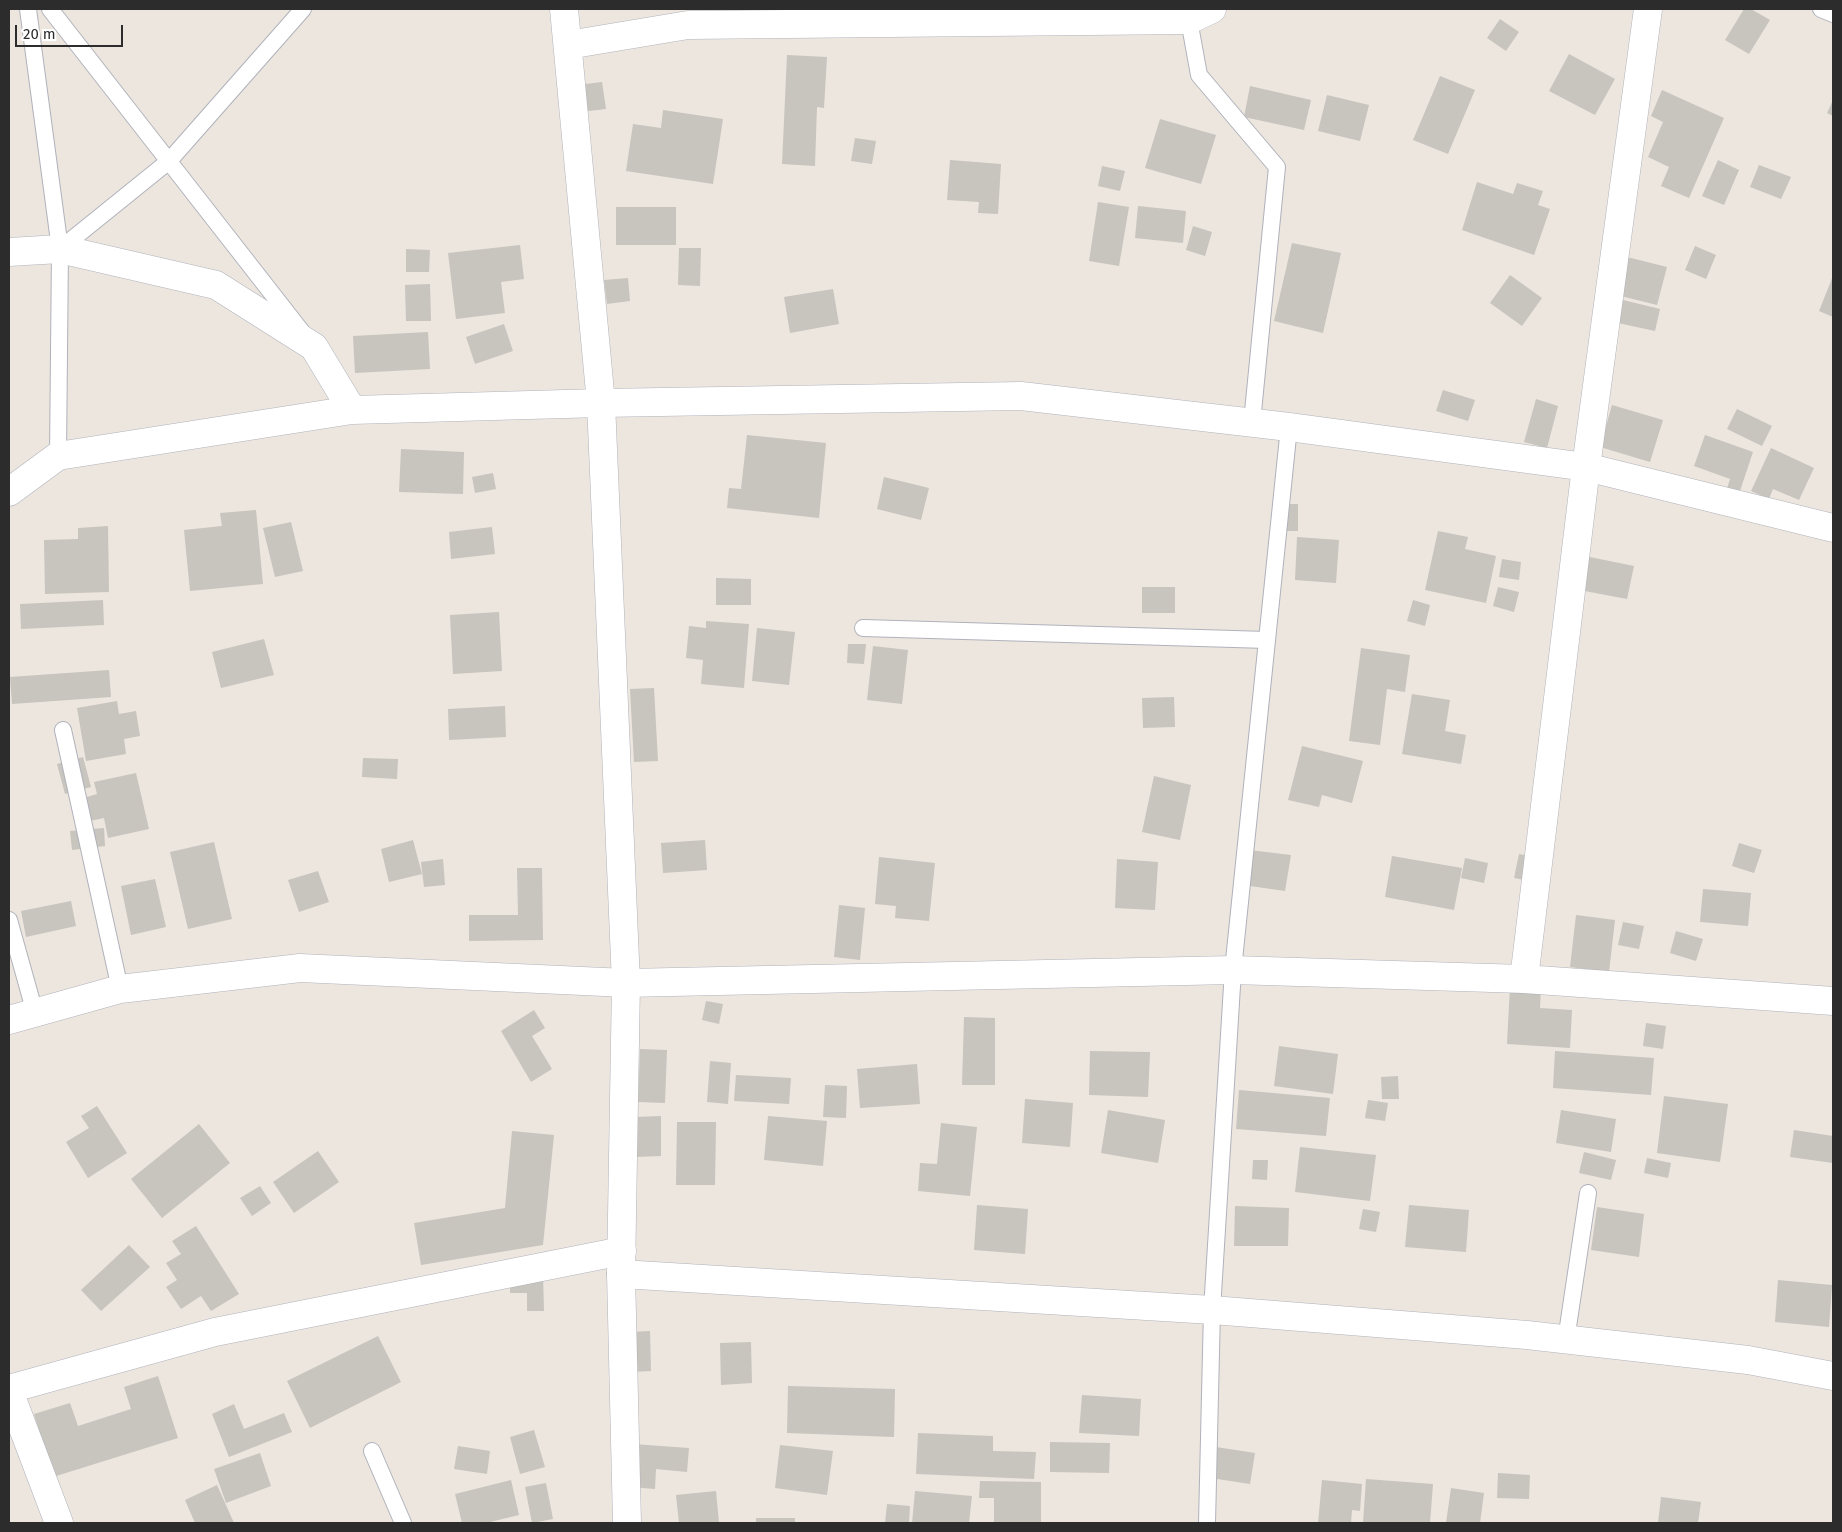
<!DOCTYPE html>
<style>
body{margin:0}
#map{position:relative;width:1842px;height:1532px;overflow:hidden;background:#ece6df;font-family:"Fira Sans",sans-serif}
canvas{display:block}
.frame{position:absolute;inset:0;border:10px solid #2c2c2c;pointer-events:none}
.scale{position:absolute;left:15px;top:25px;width:108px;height:22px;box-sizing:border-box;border:2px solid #2c2c2c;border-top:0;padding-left:6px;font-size:15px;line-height:18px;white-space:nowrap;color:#2c2c2c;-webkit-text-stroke:4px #fff;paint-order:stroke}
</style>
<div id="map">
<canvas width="1842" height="1532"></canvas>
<div class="frame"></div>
<div class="scale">20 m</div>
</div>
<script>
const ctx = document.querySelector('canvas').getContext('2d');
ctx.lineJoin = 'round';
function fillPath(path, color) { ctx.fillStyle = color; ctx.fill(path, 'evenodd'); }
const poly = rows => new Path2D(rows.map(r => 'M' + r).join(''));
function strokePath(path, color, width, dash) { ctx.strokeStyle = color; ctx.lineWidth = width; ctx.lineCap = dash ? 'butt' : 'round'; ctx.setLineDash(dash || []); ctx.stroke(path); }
fillPath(poly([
 [1744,9,1751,9,1770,20,1749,54,1725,40],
 [1500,19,1519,32,1506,51,1487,38],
 [1569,54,1615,79,1595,115,1549,91],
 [787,55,827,57,824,108,817,107,815,166,782,164],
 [1440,76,1475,90,1448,154,1413,140],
 [602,82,606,109,580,112,577,85],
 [1250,86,1311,100,1304,130,1244,117],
 [1662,90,1724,118,1689,198,1661,186,1669,167,1648,157,1663,122,1651,116],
 [1327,95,1369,105,1360,141,1318,131],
 [1833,100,1833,116,1827,113],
 [663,110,723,119,713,184,626,171,633,124,661,128],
 [1160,119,1216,135,1201,184,1145,168],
 [855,138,876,141,872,164,851,161],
 [950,160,1001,164,998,214,978,213,979,202,947,200],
 [1718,160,1739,170,1724,205,1702,196],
 [1759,165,1791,177,1781,199,1750,187],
 [1102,166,1125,171,1120,191,1098,186],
 [1477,182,1513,194,1517,183,1543,191,1538,205,1550,209,1534,255,1462,230],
 [1098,202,1129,207,1119,266,1089,261],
 [1138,206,1186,211,1183,243,1135,238],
 [616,207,676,207,676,245,616,245],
 [1193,226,1212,232,1205,256,1186,250],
 [1292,243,1341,253,1323,333,1274,321],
 [520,245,524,279,501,282,505,313,456,319,448,253],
 [1695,246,1716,255,1706,279,1685,270],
 [679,248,701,248,700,286,678,285],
 [406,249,430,250,429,272,406,272],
 [1615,254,1667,267,1657,305,1605,292],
 [1510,275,1542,298,1522,326,1490,303],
 [1833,276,1833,317,1819,311],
 [628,278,630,301,607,304,604,280],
 [430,284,431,321,406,321,405,285],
 [833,289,839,324,790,333,784,297],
 [1623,300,1660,309,1655,331,1618,323],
 [504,324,513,351,475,364,466,337],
 [428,332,430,369,355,373,353,336],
 [1443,390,1475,400,1468,421,1436,411],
 [1536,399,1558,406,1547,448,1524,442],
 [1612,405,1663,420,1650,462,1600,447],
 [1737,409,1772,426,1762,446,1727,429],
 [747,435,826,443,819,518,727,508,729,488,741,489],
 [1705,435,1753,452,1735,506,1723,501,1730,479,1694,466],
 [1771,448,1814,468,1799,500,1773,489,1769,499,1751,491],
 [401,449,464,452,463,494,399,492],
 [493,473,496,489,475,493,472,477],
 [884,477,929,488,921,520,877,509],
 [1273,504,1298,504,1298,531,1273,531],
 [256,510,263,584,190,591,184,530,222,526,220,513],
 [291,522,303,571,275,577,263,528],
 [108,526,109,592,45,594,44,540,78,539,78,528],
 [492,527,495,554,451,559,449,532],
 [1438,531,1468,537,1465,549,1496,556,1486,603,1425,590],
 [1297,537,1339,540,1336,583,1295,580],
 [1580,555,1634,566,1627,599,1574,589],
 [1502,559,1521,562,1519,580,1499,577],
 [716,578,751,579,751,605,716,605],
 [1142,587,1175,587,1175,613,1142,613],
 [1498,587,1519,592,1514,612,1493,606],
 [103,600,104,625,21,629,20,604],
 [1413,600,1430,605,1425,626,1407,621],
 [499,612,502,671,453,674,450,615],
 [706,621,749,624,744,688,701,684,703,660,686,658,689,626,706,628],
 [757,628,795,632,789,685,752,681],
 [264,639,274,675,221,688,212,652],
 [848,644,866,644,864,664,847,663],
 [873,646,908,650,902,704,867,700],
 [1361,648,1410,655,1405,692,1387,689,1380,745,1349,741],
 [109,670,111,697,12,704,10,677],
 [654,688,658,761,634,762,630,689],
 [1412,694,1450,700,1445,731,1466,735,1461,764,1402,754],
 [1174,697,1175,727,1143,728,1142,698],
 [117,701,119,714,136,711,140,736,124,739,126,754,86,761,77,708],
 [505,706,506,737,449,740,448,709],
 [1302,746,1363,761,1352,803,1322,795,1319,807,1288,800],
 [83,757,91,787,65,794,57,764],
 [363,758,398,759,397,779,362,777],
 [136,773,149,829,108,838,104,818,85,822,80,799,97,794,94,782],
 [1154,776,1191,785,1180,840,1142,832],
 [104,828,105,846,72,850,70,831],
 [413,840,422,874,389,882,381,849],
 [705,840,707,870,663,873,661,843],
 [214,842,232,919,188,929,170,852],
 [1739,843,1762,850,1754,873,1732,866],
 [1249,850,1291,855,1285,891,1243,885],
 [1519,854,1545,859,1541,883,1514,878],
 [1392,856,1462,868,1454,910,1385,897],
 [879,857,935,863,929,921,895,918,896,906,875,904],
 [1465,858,1488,863,1484,883,1461,878],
 [443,859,445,885,424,887,421,862],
 [1117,859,1158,862,1155,910,1115,908],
 [517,868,542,868,543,940,469,941,469,915,518,915],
 [318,871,329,902,299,912,288,880],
 [155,879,166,927,131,935,121,886],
 [1703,889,1751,893,1748,926,1700,922],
 [71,901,76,926,26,937,21,911],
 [839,905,865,908,860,960,834,957],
 [1576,915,1615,920,1609,972,1570,967],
 [1623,922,1644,926,1639,949,1618,945],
 [1676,931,1703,939,1696,961,1670,953],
 [1510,986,1541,988,1540,1008,1572,1010,1570,1048,1507,1044],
 [706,1001,723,1004,719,1024,702,1020],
 [534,1010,545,1028,532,1036,552,1069,531,1082,501,1031],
 [964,1017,995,1018,995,1085,962,1085],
 [1646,1023,1666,1026,1663,1049,1643,1046],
 [1279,1046,1338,1054,1333,1094,1274,1086],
 [640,1049,667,1050,665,1103,638,1102],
 [1090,1051,1150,1052,1148,1097,1089,1095],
 [1555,1051,1654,1058,1651,1095,1553,1088],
 [710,1061,731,1063,728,1104,707,1102],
 [917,1064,920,1104,860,1108,857,1069],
 [736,1075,791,1078,789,1104,734,1101],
 [1398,1076,1399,1099,1382,1099,1381,1077],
 [825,1085,847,1086,846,1118,823,1117],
 [1239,1090,1330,1098,1326,1136,1236,1129],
 [1664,1096,1728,1104,1720,1162,1657,1153],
 [1025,1099,1073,1103,1070,1147,1022,1143],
 [1368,1100,1388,1103,1385,1121,1365,1118],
 [97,1106,127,1153,88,1178,66,1142,89,1128,81,1116],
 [1108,1110,1165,1120,1158,1163,1101,1153],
 [1561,1110,1616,1119,1611,1152,1556,1143],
 [661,1116,661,1156,635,1157,635,1117],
 [768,1116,827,1121,823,1166,764,1160],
 [677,1122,716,1122,715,1185,676,1185],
 [941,1123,977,1127,970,1196,918,1191,920,1163,937,1164],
 [199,1124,230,1163,162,1218,131,1179],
 [1794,1130,1833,1136,1833,1163,1790,1157],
 [512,1131,554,1135,543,1245,421,1265,414,1223,505,1208],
 [1300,1147,1376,1155,1370,1201,1295,1192],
 [318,1151,339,1182,294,1213,273,1182],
 [1584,1152,1616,1160,1611,1180,1579,1173],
 [1647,1158,1671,1163,1668,1178,1644,1173],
 [1253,1160,1268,1160,1267,1180,1252,1179],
 [260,1186,271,1203,252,1216,240,1198],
 [977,1205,1028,1209,1025,1254,974,1250],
 [1409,1205,1469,1210,1466,1252,1405,1247],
 [1235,1206,1289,1208,1288,1246,1234,1246],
 [1597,1207,1644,1214,1639,1257,1591,1250],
 [1363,1209,1380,1212,1376,1232,1359,1229],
 [196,1226,239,1294,211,1311,201,1296,181,1309,166,1287,177,1280,166,1263,181,1254,172,1241],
 [129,1245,150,1267,101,1311,81,1290],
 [543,1275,544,1311,527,1311,527,1293,510,1293,510,1277],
 [1778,1280,1832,1285,1829,1327,1775,1322],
 [650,1331,651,1371,631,1372,630,1332],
 [378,1336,401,1382,310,1428,287,1381],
 [751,1342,752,1383,721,1385,720,1343],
 [158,1376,178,1438,53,1477,34,1414,70,1403,78,1426,131,1409,124,1387],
 [788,1386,895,1389,894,1437,787,1433],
 [1082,1395,1141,1399,1139,1436,1079,1433],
 [234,1404,244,1429,284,1413,292,1432,229,1457,212,1414],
 [534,1430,545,1467,520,1474,510,1437],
 [918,1433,993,1436,993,1451,1036,1452,1034,1479,916,1474],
 [1050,1442,1110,1443,1109,1473,1050,1472],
 [633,1444,689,1448,687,1472,656,1469,655,1489,630,1487],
 [780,1445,833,1451,827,1495,775,1488],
 [458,1446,490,1451,487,1474,454,1469],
 [1216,1447,1255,1453,1250,1484,1211,1478],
 [260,1453,271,1486,226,1503,214,1469],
 [1498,1473,1530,1475,1529,1499,1497,1498],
 [1366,1479,1433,1484,1430,1523,1363,1523],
 [511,1480,519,1515,486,1523,462,1523,455,1494],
 [1322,1480,1362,1484,1360,1511,1352,1510,1351,1523,1318,1523],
 [980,1481,1041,1482,1041,1523,994,1523,994,1498,979,1498],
 [546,1483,553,1519,532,1523,525,1487],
 [217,1485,234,1523,195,1523,185,1500],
 [1451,1488,1484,1493,1480,1523,1446,1523],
 [716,1491,719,1523,679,1523,676,1495],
 [915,1491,972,1496,969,1523,912,1523],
 [1661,1497,1701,1502,1698,1523,1658,1523],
 [887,1504,910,1506,909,1523,885,1523],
 [756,1518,795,1518,795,1523,756,1523]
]), '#c8c4be');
const service = poly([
 [28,9,60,249,58,456],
 [50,9,302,332],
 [1821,9,1833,14],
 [1189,20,1199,75,1277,167,1252,422],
 [60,249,169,161,303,9],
 [863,628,1267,640],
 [63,730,120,989],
 [9,920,35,1013],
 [1566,1340,1588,1193],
 [372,1451,403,1523],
 [1207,1523,1212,1310,1233,970,1289,427]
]);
const minor = poly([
 [568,45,688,25,1189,20,1212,9],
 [9,252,60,249,216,285,314,347,352,410],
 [9,492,58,456,352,410,601,403,1021,396,1289,427,1586,467,1833,528],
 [1524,979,1586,467,1648,9],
 [9,1020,120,989,300,968,626,983,1233,970,1524,979,1833,1001],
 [621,1274,1212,1310,1527,1335,1748,1360,1833,1376],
 [9,1389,215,1332,622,1251],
 [9,1391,59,1523]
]);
const tertiary = poly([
 [564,9,601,403,626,983,621,1274,627,1523]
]);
strokePath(service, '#b0b2bb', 18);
strokePath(minor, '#b0b2bb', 29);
strokePath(tertiary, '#b0b2bb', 29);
strokePath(service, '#fff', 16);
strokePath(minor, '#fff', 28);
strokePath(tertiary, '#fff', 28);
</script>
